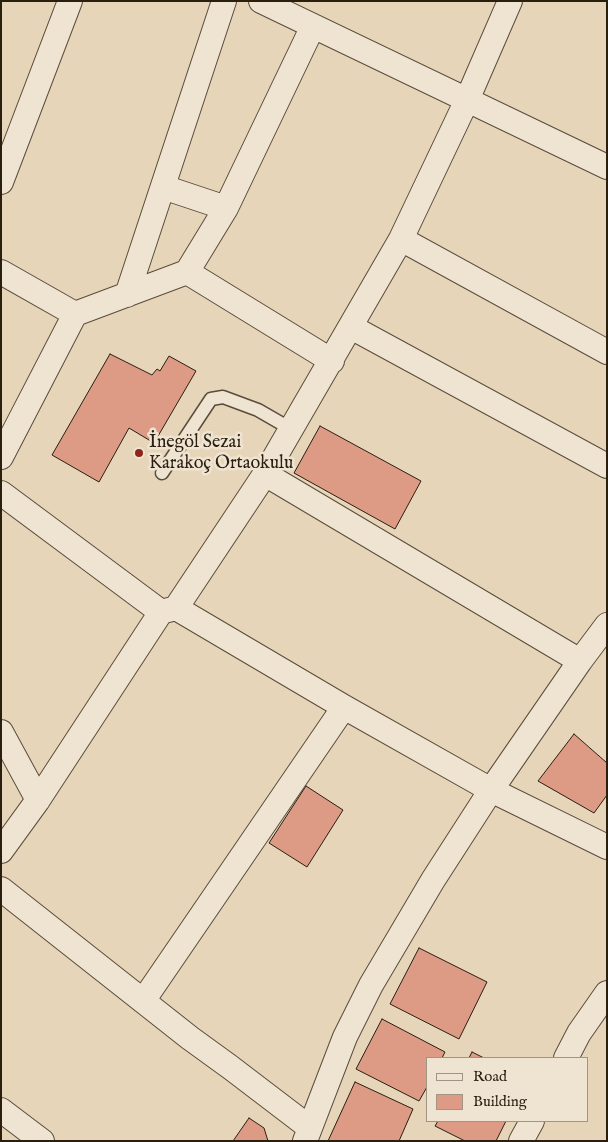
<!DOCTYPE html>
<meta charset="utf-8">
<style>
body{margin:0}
#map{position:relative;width:608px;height:1142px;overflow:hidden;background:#e6d5b9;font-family:"IM FELL English",serif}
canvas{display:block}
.frame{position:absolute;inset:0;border:2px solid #2a1e0f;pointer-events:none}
.legend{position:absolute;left:426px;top:1057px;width:162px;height:65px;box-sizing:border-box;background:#efe4d2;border:1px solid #a09584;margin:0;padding:6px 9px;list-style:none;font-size:15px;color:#2a1e0f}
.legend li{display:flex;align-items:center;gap:10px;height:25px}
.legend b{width:25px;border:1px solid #a09584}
</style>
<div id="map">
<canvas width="608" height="1142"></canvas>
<div class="frame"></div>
<ul class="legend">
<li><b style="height:6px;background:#efe4d2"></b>Road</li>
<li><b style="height:14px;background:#dd9b86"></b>Building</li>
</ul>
</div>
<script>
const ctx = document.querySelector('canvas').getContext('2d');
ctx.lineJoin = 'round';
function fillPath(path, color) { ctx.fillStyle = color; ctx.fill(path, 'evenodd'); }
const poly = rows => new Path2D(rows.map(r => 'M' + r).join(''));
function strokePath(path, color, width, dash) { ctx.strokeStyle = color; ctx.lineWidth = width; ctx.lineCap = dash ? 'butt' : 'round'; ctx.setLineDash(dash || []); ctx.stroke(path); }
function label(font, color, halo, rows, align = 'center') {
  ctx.font = font + ' "IM FELL English",serif'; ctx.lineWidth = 5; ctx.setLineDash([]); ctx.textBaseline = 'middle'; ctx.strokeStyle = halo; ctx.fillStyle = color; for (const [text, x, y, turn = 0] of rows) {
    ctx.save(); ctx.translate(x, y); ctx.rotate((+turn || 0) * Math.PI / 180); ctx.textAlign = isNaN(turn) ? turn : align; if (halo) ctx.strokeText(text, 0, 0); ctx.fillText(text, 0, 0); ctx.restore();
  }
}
const building = poly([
 [110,354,152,375,157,369,160,371,169,356,196,371,154,443,129,428,99,482,52,455,110,354],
 [320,426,421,481,395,529,294,473,320,426],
 [574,734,607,763,607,795,594,813,538,781,574,734],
 [306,786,343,810,307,867,269,843,306,786],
 [419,948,487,982,459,1039,390,1004,419,948],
 [382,1019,445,1052,442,1058,427,1058,427,1087,419,1101,356,1069,382,1019],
 [472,1052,484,1058,469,1058,472,1052],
 [355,1082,413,1109,399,1141,328,1141,355,1082],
 [249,1118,264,1128,268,1141,233,1141,249,1118],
 [438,1121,506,1121,496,1141,465,1141,435,1126,438,1121]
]);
fillPath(building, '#dd9b86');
strokePath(building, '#2a1e0f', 1);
const service = poly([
 [162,473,211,399,223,397,258,410,291,429]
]);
const minor = poly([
 [261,1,607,167],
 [313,26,226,208,187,272,332,361],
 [1,182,70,1],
 [163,187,226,208],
 [401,239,607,352],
 [1,272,75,314,187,272],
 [127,295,224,1],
 [351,327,607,466],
 [1,457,75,314],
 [265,474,580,661],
 [1,493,161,612,176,608,344,707,491,790,607,847],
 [176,608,265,474,401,239,467,100,510,1],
 [1,732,38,800],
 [1,851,38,800,161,612],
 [1,889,190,1038,230,1067,310,1128],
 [143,1001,344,707],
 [566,1058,579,1033,607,993],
 [1,1110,42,1141],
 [305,1141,345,1037,371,985,433,880,491,790,580,661,607,625],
 [521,1141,532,1121]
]);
strokePath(service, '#594c3a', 15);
strokePath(minor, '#594c3a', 26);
strokePath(service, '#efe4d2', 12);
strokePath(minor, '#efe4d2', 24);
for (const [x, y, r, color] of [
 [139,453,5,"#8f2418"]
]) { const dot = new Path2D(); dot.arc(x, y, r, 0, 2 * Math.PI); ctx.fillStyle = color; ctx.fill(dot); strokePath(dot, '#efe4d2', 2); }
label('18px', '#2a1e0f', '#efe4d2', [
 ["İnegöl Sezai",149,443],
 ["Karakoç Ortaokulu",149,464]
], 'left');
</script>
